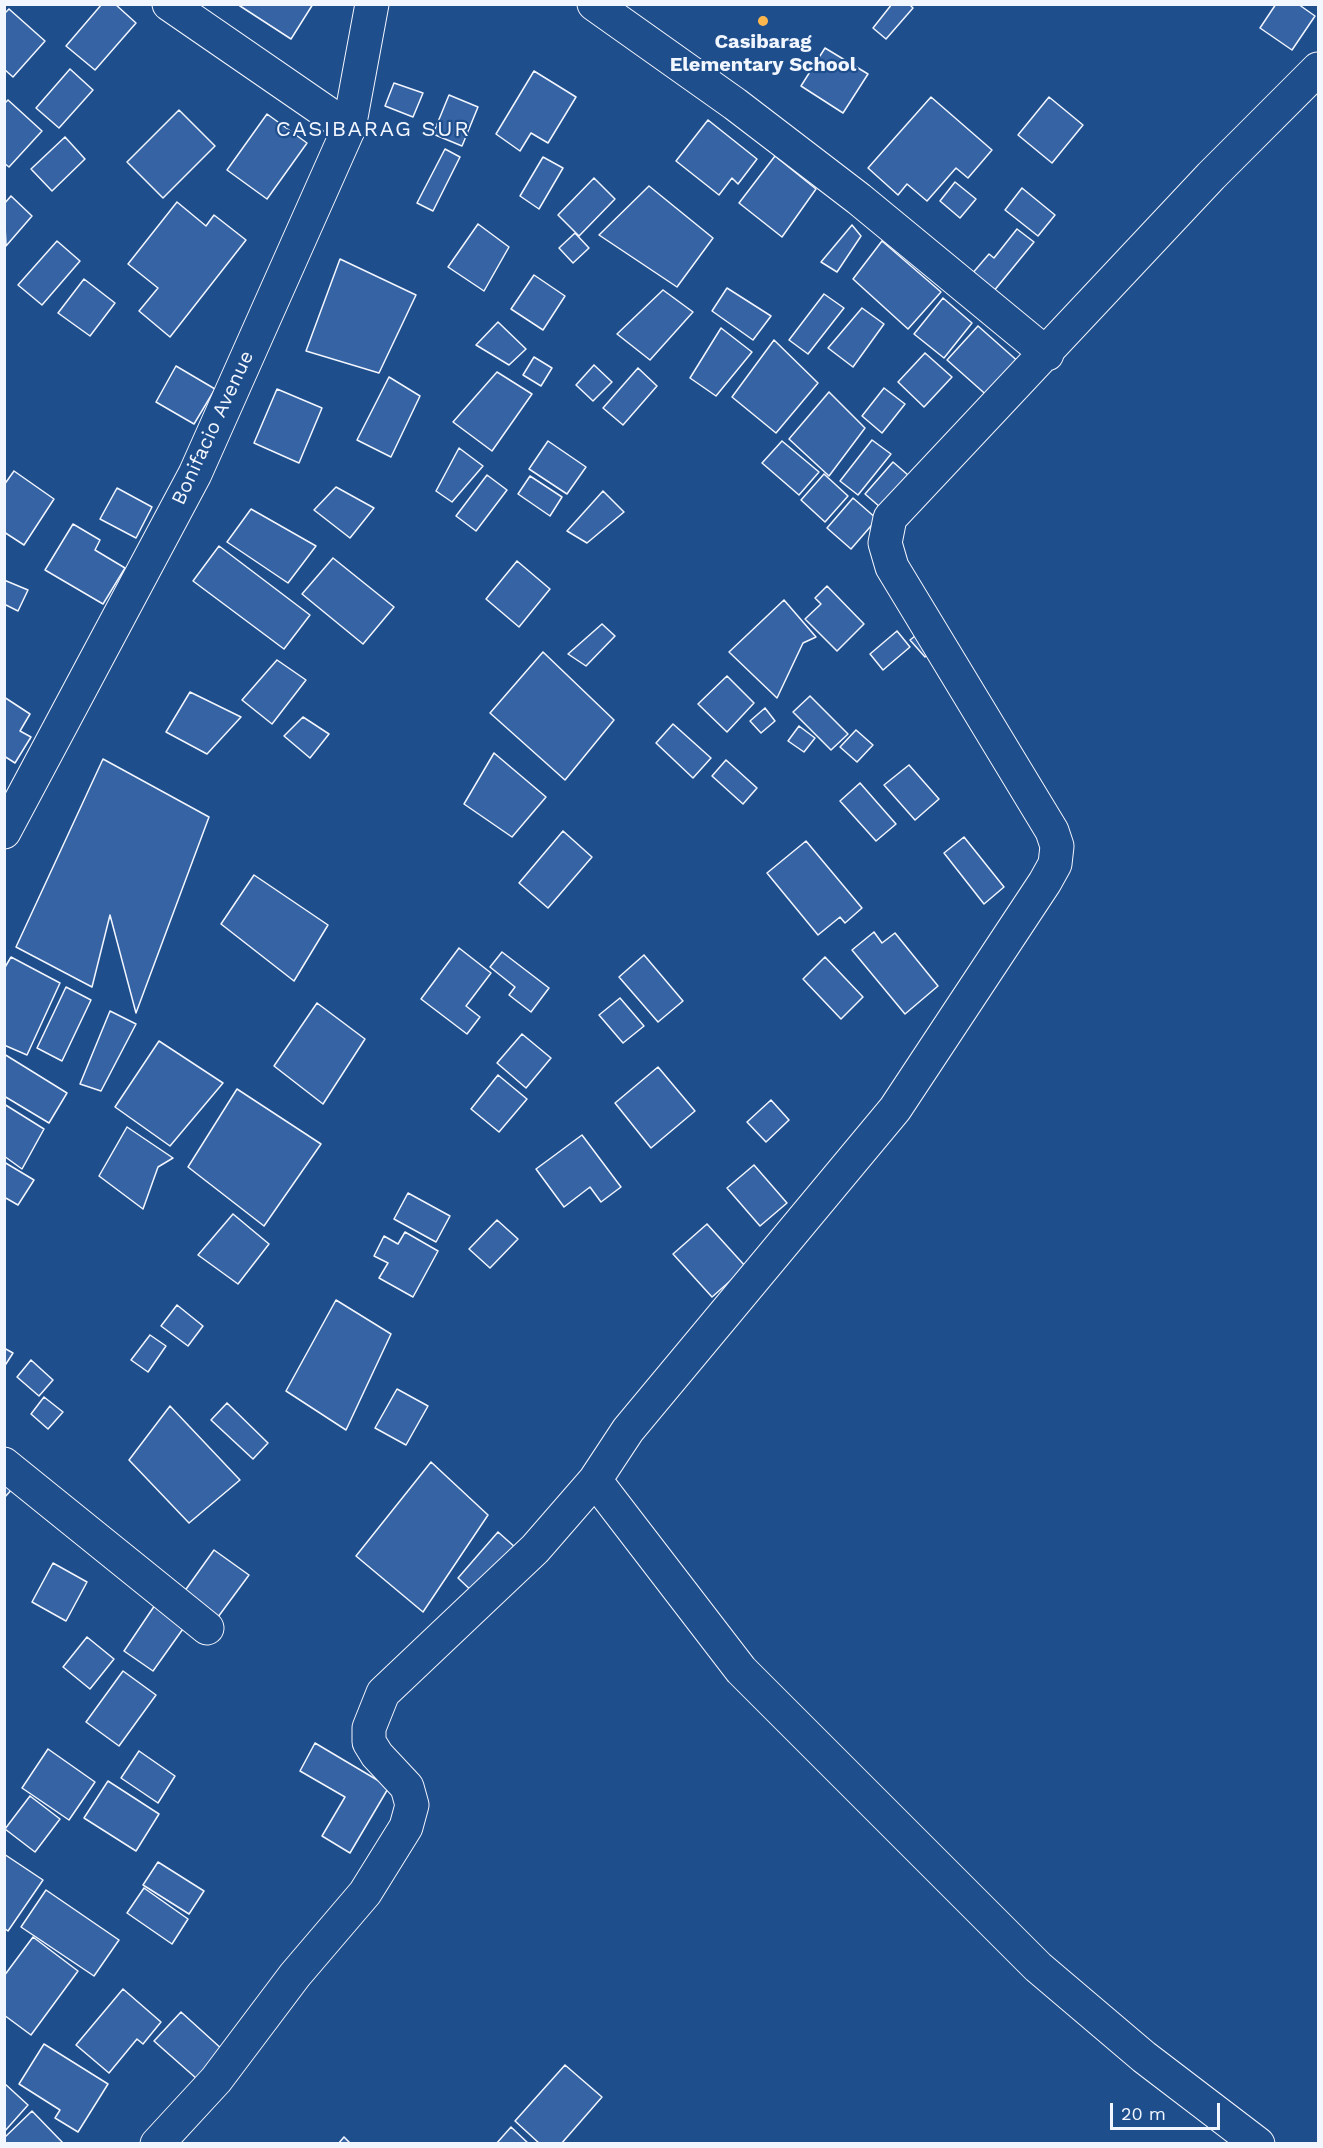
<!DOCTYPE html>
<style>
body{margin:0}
#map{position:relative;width:1323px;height:2148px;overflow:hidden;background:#1f4e8c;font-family:"Work Sans",sans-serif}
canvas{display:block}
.frame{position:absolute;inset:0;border:6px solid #f2f6ff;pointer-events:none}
.scale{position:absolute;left:1110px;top:2103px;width:110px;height:27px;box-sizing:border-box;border:3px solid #f2f6ff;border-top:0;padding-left:8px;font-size:18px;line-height:21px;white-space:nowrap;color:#f2f6ff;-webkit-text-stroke:4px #1f4e8c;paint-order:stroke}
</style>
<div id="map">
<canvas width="1323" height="2148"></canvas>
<div class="frame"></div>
<div class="scale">20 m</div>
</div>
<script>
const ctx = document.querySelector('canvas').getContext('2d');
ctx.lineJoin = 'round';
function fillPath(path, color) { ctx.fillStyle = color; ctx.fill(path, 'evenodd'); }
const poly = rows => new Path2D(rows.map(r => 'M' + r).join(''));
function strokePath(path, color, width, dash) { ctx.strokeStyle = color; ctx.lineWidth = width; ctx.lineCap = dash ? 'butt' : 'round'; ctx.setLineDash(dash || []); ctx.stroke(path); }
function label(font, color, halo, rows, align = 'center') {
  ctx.font = font + ' "Work Sans",sans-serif'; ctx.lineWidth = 4.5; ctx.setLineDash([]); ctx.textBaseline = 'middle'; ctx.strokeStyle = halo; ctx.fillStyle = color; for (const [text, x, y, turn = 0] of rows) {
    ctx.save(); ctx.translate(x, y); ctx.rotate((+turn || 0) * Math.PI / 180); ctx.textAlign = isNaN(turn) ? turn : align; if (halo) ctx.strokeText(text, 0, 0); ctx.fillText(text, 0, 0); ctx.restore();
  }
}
const building = poly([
 [102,4,115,4,136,23,95,70,66,46,102,4],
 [237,4,313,4,291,39,237,4],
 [892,4,909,4,913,8,886,39,873,28,892,4],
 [1276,4,1298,4,1315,16,1292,50,1260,28,1276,4],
 [9,9,45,41,13,77,4,69,4,14,9,9],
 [825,48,868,74,843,113,801,86,825,48],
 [70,69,93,90,59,128,36,108,70,69],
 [534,71,576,97,548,143,531,133,520,151,496,134,534,71],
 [394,83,423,93,413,117,385,106,394,83],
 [449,95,478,107,462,146,433,134,449,95],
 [931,97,992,150,968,178,956,168,927,201,907,184,898,195,868,168,931,97],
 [1049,97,1083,125,1052,163,1018,135,1049,97],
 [8,100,42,131,9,167,4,163,4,104,8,100],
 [179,110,215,146,163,198,127,162,179,110],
 [267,114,307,143,267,199,227,170,267,114],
 [708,120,757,159,738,184,732,178,719,195,676,161,708,120],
 [65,137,85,159,52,191,31,169,65,137],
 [445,149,460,157,433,211,417,203,445,149],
 [775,156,816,189,782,237,739,203,775,156],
 [543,157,563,168,539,209,520,196,543,157],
 [594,178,615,199,579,236,558,215,594,178],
 [955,182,976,199,960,218,940,201,955,182],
 [649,186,713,238,677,287,599,235,649,186],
 [1022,188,1055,215,1038,236,1005,210,1022,188],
 [11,196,32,216,6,246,4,204,11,196],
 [177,202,206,226,214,215,246,240,170,337,139,311,158,288,128,264,177,202],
 [478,224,509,247,484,291,448,267,478,224],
 [852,225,861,236,837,272,821,262,852,225],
 [1017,229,1034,242,993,292,971,275,989,254,994,258,1017,229],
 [575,233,589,248,573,263,559,248,575,233],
 [57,241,80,261,42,305,18,285,57,241],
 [882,241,941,292,908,329,853,279,882,241],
 [340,259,416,295,379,373,306,351,340,259],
 [534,275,565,296,543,330,511,309,534,275],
 [84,279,115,303,90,336,58,313,84,279],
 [727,288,771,316,753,340,712,311,727,288],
 [663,290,693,312,650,360,617,334,663,290],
 [824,294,844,308,808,354,789,340,824,294],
 [943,298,972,323,944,358,914,334,943,298],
 [862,308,884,324,853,367,828,348,862,308],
 [498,322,526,349,509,365,476,345,498,322],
 [978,326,1021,364,991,399,947,360,978,326],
 [721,328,752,352,716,396,690,378,721,328],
 [774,340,818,383,776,433,732,397,774,340],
 [925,353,952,377,924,407,898,382,925,353],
 [534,357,552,368,541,386,523,375,534,357],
 [594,365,612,382,593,401,576,385,594,365],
 [176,366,215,389,194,424,156,402,176,366],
 [638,368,657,386,623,425,603,408,638,368],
 [497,372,532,394,492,451,453,422,497,372],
 [389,377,420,396,391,457,357,440,389,377],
 [884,388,905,404,882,433,862,416,884,388],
 [277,389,322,408,299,463,254,443,277,389],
 [829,392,865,428,829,476,789,439,829,392],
 [872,440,891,454,858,495,840,481,872,440],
 [548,441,586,467,567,494,529,469,548,441],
 [782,441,819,472,799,495,762,463,782,441],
 [459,448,483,466,452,502,436,491,459,448],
 [893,462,908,475,880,507,865,494,893,462],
 [14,471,54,499,24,545,4,532,4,485,14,471],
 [824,474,848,496,825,522,801,500,824,474],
 [487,475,507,490,476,531,456,516,487,475],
 [530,476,562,497,550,516,518,494,530,476],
 [336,487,374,508,350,538,314,510,336,487],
 [117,488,152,507,136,538,100,519,117,488],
 [603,491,624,512,587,543,567,531,603,491],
 [853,498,877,519,851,549,827,528,853,498],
 [251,509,316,546,288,583,227,542,251,509],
 [73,524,100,540,95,550,125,568,103,604,45,570,73,524],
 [219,546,310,615,284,649,193,581,219,546],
 [333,558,394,607,363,644,302,594,333,558],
 [517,561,550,589,519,627,486,599,517,561],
 [4,580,28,590,18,611,4,604,4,580],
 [827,586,864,624,837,651,805,619,821,604,815,598,827,586],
 [784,600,816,637,803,643,777,698,729,652,784,600],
 [602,624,615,636,586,666,568,654,602,624],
 [897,631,910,647,883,670,870,654,897,631],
 [920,632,935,650,925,657,910,640,920,632],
 [543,652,614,720,565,780,490,713,543,652],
 [277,660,306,680,272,724,242,700,277,660],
 [727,676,754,703,727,732,698,704,727,676],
 [190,692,241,717,207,754,166,732,190,692],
 [810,696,848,734,831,750,793,712,810,696],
 [4,697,30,714,20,731,31,737,15,763,4,756,4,697],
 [765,708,775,721,761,733,750,721,765,708],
 [303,717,329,734,310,758,284,736,303,717],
 [673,724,711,758,693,778,656,743,673,724],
 [799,726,815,738,804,752,788,741,799,726],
 [856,730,873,745,857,762,840,747,856,730],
 [494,753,546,797,512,837,464,804,494,753],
 [103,759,209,817,136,1013,110,915,92,987,16,947,103,759],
 [726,760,757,788,743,804,712,776,726,760],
 [909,765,939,799,915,820,884,785,909,765],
 [860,783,896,824,876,841,840,801,860,783],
 [563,831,592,857,548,908,519,883,563,831],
 [964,837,1004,887,984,904,944,853,964,837],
 [806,841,862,908,845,923,840,917,818,935,767,873,806,841],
 [254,875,328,925,294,981,221,924,254,875],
 [874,932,882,943,895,933,938,986,905,1014,852,950,874,932],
 [459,948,491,973,466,1006,480,1017,467,1034,421,999,459,948],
 [502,952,549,988,531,1012,509,995,515,987,490,967,502,952],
 [644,955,683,1001,658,1022,619,977,644,955],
 [11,957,60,983,27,1055,4,1045,4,969,11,957],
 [825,957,863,997,841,1019,803,979,825,957],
 [66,987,91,1000,62,1061,37,1048,66,987],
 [620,998,644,1026,623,1043,599,1015,620,998],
 [317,1003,365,1039,323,1104,274,1066,317,1003],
 [110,1011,136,1024,101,1091,80,1084,110,1011],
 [522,1034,551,1058,526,1088,497,1063,522,1034],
 [159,1041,223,1083,170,1146,115,1107,159,1041],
 [4,1054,67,1093,49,1123,4,1096,4,1054],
 [658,1067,695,1111,651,1148,615,1103,658,1067],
 [498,1075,527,1099,499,1132,471,1109,498,1075],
 [237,1089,321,1144,264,1226,188,1167,237,1089],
 [771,1100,789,1120,766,1142,747,1122,771,1100],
 [4,1104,44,1129,22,1169,4,1156,4,1104],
 [127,1127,173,1158,158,1167,143,1209,99,1176,127,1127],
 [582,1135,621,1187,601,1202,590,1187,564,1207,536,1169,582,1135],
 [4,1162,34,1180,18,1205,4,1197,4,1162],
 [754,1165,787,1203,760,1226,727,1188,754,1165],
 [408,1193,450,1216,436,1242,394,1219,408,1193],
 [233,1214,269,1244,238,1284,198,1255,233,1214],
 [497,1220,518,1239,490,1268,469,1249,497,1220],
 [707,1224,746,1267,712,1297,673,1254,707,1224],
 [405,1232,438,1251,413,1297,379,1278,388,1263,374,1256,384,1236,398,1244,405,1232],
 [336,1300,391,1334,346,1430,286,1391,336,1300],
 [177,1305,203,1326,188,1346,161,1326,177,1305],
 [150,1335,166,1346,148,1372,131,1360,150,1335],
 [4,1348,13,1353,4,1367,4,1348],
 [31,1360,53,1380,39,1396,17,1377,31,1360],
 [397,1389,428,1406,406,1445,375,1428,397,1389],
 [44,1397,63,1412,48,1429,31,1414,44,1397],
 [227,1403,268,1443,253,1459,211,1420,227,1403],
 [170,1406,240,1480,189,1523,129,1460,170,1406],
 [431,1462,488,1515,423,1612,356,1556,431,1462],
 [4,1479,14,1487,4,1498,4,1479],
 [498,1532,516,1548,475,1594,458,1578,498,1532],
 [214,1550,249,1575,218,1617,184,1592,214,1550],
 [53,1563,87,1582,66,1621,32,1602,53,1563],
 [155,1605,185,1626,153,1671,124,1651,155,1605],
 [87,1637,114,1659,90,1689,63,1667,87,1637],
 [123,1671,156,1695,119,1746,86,1722,123,1671],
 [315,1743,389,1787,350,1853,322,1836,345,1797,300,1771,315,1743],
 [48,1749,95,1782,69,1820,22,1788,48,1749],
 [139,1751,175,1776,158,1803,121,1778,139,1751],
 [108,1781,159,1814,136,1851,84,1818,108,1781],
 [30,1796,60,1819,35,1852,5,1829,30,1796],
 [4,1854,43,1880,8,1931,4,1928,4,1854],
 [158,1862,204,1891,189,1914,143,1885,158,1862],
 [144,1888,188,1919,172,1944,127,1913,144,1888],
 [46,1890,119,1940,94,1976,21,1927,46,1890],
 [33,1937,78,1971,31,2035,4,2015,4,1976,33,1937],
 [123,1989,161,2022,143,2044,137,2039,109,2073,76,2045,123,1989],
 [181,2012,223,2050,197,2079,154,2041,181,2012],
 [44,2044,108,2084,78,2132,55,2118,60,2110,19,2084,44,2044],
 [565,2065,602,2097,561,2144,540,2144,515,2121,565,2065],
 [4,2083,28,2105,4,2132,4,2083],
 [32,2111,64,2144,4,2144,4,2138,32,2111],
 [511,2127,529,2144,496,2144,511,2127],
 [344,2137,351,2144,338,2144,344,2137]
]);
fillPath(building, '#3563a3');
strokePath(building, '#f2f6ff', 1.5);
const minor = poly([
 [169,4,349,128],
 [594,4,735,104,859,199,1047,354],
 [4,1464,207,1628],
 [595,1480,741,1670,1038,1967,1144,2057,1258,2144],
 [157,2144,216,2080,295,1975,365,1893,406,1827,412,1805,407,1787,377,1755,369,1742,369,1728,383,1693,535,1549,595,1480,628,1430,895,1109,1045,882,1055,864,1057,846,1052,831,892,567,885,543,890,518,1211,176,1318,69]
]);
const tertiary = poly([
 [4,832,195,474,349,128,372,4]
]);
strokePath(minor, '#f2f6ff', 35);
strokePath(tertiary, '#f2f6ff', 35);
strokePath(minor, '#1f4e8c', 33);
strokePath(tertiary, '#1f4e8c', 33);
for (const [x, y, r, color] of [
 [763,21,6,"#ffb74d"]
]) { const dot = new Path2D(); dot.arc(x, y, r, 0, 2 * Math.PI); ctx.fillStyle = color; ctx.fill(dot); strokePath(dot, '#1f4e8c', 2); }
label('bold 20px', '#f2f6ff', '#1f4e8c', [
 ["Casibarag",763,42],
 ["Elementary School",763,65]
]);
label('20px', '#f2f6ff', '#1f4e8c', [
 ["Bonifacio Avenue",213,428,-65]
]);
ctx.letterSpacing = '1.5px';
label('22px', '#f2f6ff', '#1f4e8c', [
 ["CASIBARAG SUR",373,130]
]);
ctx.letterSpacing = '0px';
</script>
